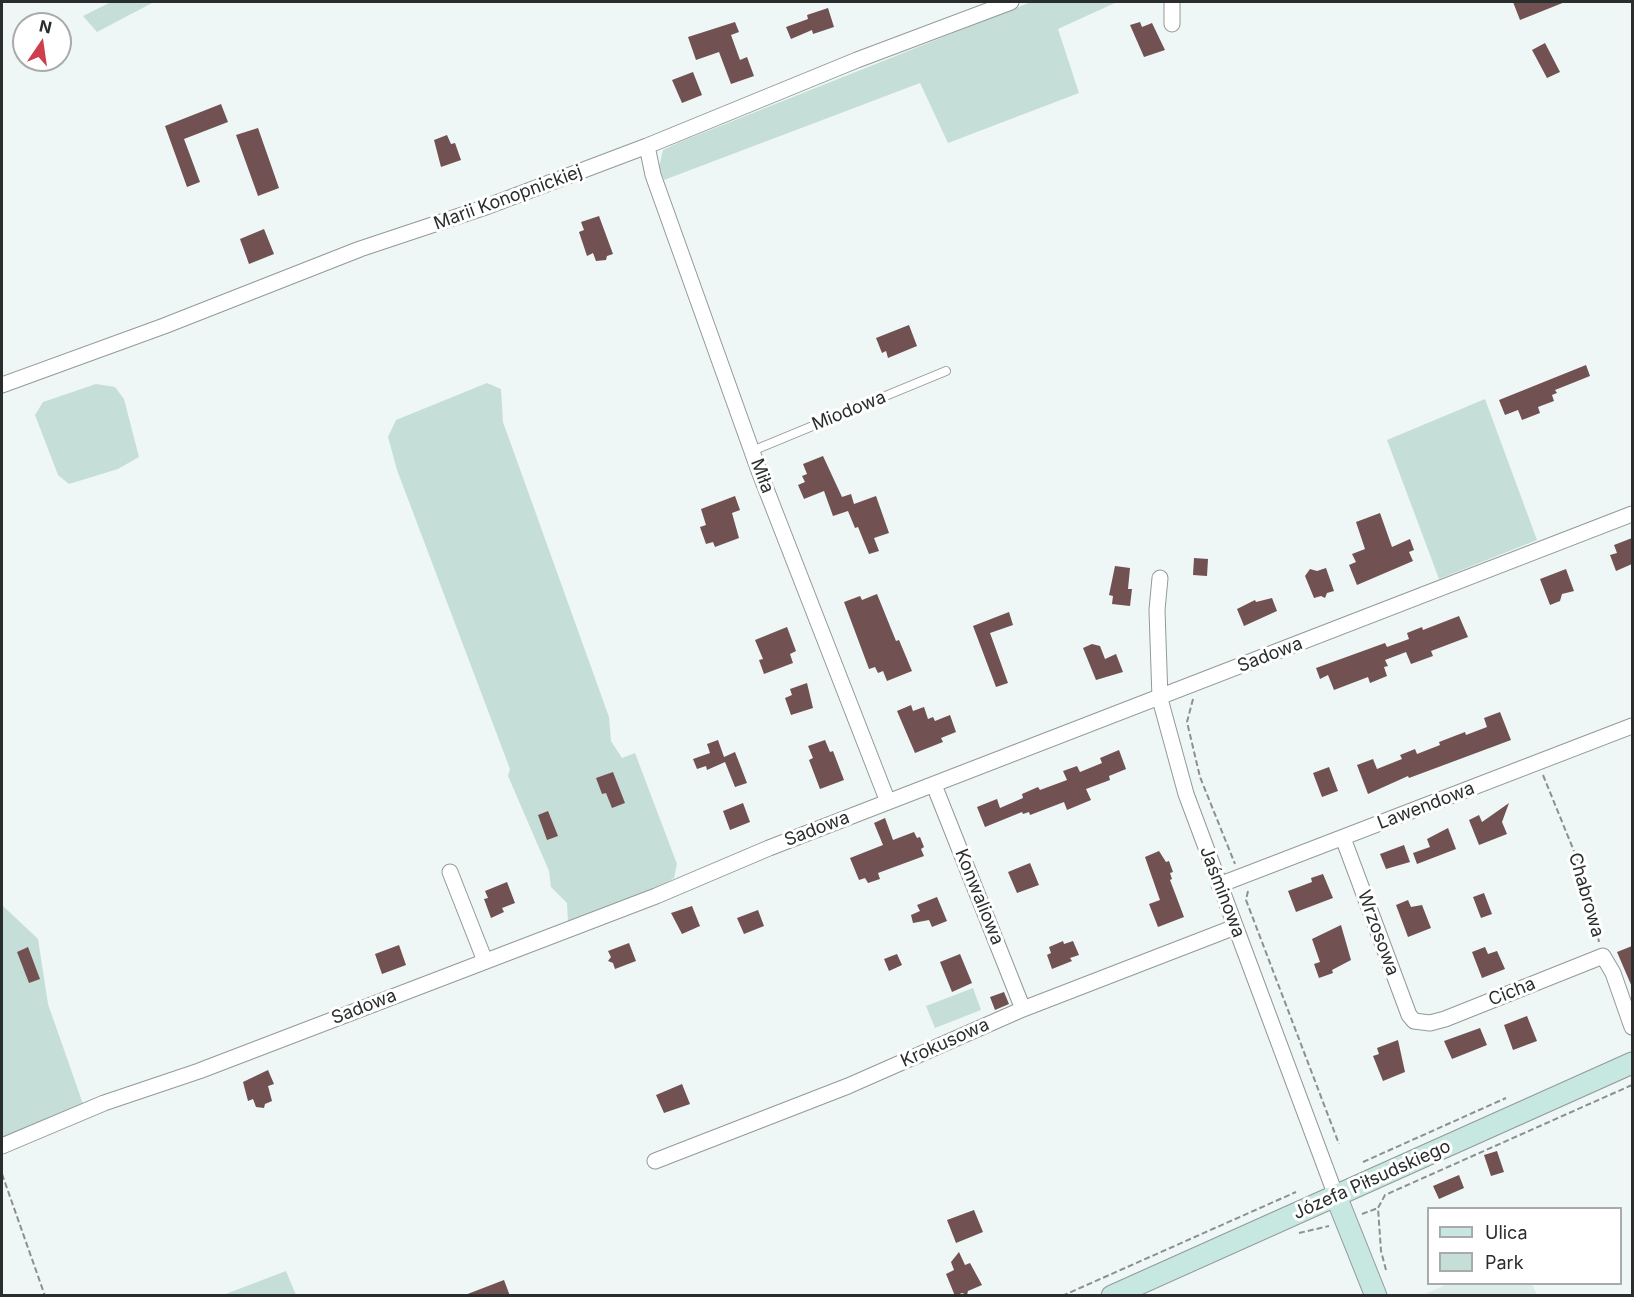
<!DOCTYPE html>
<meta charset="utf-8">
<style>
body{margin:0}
#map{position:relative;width:1634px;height:1297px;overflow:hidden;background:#eef7f5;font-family:Inter,sans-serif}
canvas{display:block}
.frame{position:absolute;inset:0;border:3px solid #292d2c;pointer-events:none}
.legend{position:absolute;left:1427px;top:1207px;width:195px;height:78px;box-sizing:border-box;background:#fff;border:2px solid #a9abab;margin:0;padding:8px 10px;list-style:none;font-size:18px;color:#292d2c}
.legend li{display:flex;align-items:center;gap:12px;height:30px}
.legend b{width:30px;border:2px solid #a9abab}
.north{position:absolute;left:12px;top:12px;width:60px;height:60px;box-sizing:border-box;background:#fff;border:2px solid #a9abab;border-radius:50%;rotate:13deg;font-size:16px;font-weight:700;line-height:24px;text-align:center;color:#292d2c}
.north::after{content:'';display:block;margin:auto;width:21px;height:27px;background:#ce3e4c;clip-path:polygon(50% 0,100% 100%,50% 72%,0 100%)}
</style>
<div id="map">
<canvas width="1634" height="1297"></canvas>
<div class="frame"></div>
<ul class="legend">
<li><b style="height:8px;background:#c7e7e1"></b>Ulica</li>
<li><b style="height:16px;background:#c5dfd8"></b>Park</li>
</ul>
<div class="north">N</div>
</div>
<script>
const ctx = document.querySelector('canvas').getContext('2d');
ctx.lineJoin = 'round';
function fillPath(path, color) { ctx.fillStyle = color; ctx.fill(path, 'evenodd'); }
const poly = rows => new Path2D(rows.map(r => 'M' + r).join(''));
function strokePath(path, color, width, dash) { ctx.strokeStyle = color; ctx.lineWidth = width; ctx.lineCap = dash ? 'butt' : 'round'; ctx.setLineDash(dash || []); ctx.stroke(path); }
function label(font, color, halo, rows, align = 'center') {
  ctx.font = font + ' Inter,sans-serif'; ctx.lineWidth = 6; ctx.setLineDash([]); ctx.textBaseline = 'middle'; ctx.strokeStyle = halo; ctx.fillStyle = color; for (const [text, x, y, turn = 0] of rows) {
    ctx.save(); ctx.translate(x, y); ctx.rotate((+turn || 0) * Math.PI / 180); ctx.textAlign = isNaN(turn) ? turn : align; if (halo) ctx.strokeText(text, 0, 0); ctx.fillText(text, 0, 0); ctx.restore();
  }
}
fillPath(poly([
 [1447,1284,1532,1284,1537,1295,1423,1295]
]), '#dcede9');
fillPath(poly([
 [111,2,154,2,97,32,83,16],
 [1031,2,1117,2,1058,29,1079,93,948,143,920,83,664,180,659,167,663,150,680,142],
 [487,383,501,389,503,422,609,717,611,741,622,758,635,753,677,864,674,878,657,889,568,922,567,903,551,887,549,871,508,776,510,769,397,470,388,437,396,420],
 [96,384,115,387,124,399,139,457,118,469,69,484,58,475,35,415,43,402],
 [1485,399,1537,540,1439,579,1387,440],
 [2,905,38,939,48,1004,83,1104,2,1139],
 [973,988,981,1010,935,1028,926,1006],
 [286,1271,296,1295,223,1295]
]), '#c5dfd8');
fillPath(poly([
 [1513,2,1565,2,1520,20],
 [828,8,834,27,813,34,812,30,791,39,786,27,808,19,807,15],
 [735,22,739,32,731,35,740,60,747,57,754,76,731,84,719,52,696,60,688,37],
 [1140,22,1142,27,1152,23,1165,50,1144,57,1130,25],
 [1545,43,1560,72,1547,78,1532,50],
 [693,72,702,95,682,103,672,80],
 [221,104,228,122,184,139,200,182,187,187,165,126],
 [258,128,279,188,258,196,236,135],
 [447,135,451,144,455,143,461,160,441,167,434,140],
 [599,216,613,254,607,256,606,260,596,261,593,253,587,256,579,232,584,230,581,222],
 [264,229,274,254,249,264,240,239],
 [909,325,917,346,888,358,886,351,882,353,876,338],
 [1586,365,1590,376,1555,390,1557,393,1552,395,1554,401,1538,407,1540,413,1522,420,1518,410,1505,415,1499,400],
 [823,456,842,497,851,494,854,504,876,496,889,533,874,538,879,551,869,554,858,527,855,528,848,511,833,516,824,491,804,499,798,485,805,482,802,476,807,474,803,464],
 [735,496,740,510,732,513,739,538,715,547,713,542,706,544,700,527,706,525,701,509],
 [1380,513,1392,547,1410,539,1414,550,1409,552,1413,561,1357,585,1349,565,1356,562,1352,554,1365,549,1356,522],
 [1632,538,1632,564,1616,571,1610,555,1617,553,1614,545],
 [1194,558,1208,559,1207,576,1193,575],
 [1115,566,1130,568,1128,589,1132,589,1130,606,1112,604,1113,596,1109,595],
 [1326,568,1334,591,1327,593,1325,598,1321,596,1314,598,1305,576,1310,569,1317,571],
 [1566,569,1574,591,1562,594,1560,601,1550,605,1540,579],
 [877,594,896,641,899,640,912,671,887,681,883,671,878,673,875,667,869,669,844,602,860,596,862,600],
 [1272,598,1277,611,1244,626,1237,609,1255,600,1256,602],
 [1009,612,1013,625,990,633,1008,683,996,687,973,626],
 [1459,616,1468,637,1431,651,1433,656,1411,664,1406,652,1385,660,1388,666,1384,667,1387,676,1370,683,1368,677,1334,690,1328,675,1320,679,1316,668,1385,643,1387,647,1409,639,1407,633,1422,627,1423,630],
 [787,627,796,651,790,654,793,663,764,674,759,660,763,659,755,640],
 [1092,644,1100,646,1105,659,1116,654,1123,672,1096,680,1083,648],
 [807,683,813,708,791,715,785,698,792,695,790,689],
 [911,705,913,711,924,707,928,719,933,717,935,721,950,715,956,732,941,738,943,742,915,753,897,711],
 [1500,712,1511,740,1409,778,1408,776,1368,794,1357,765,1373,759,1377,769,1402,759,1400,755,1415,749,1417,754,1440,745,1439,742,1465,732,1466,735,1487,727,1484,718],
 [718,740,724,757,735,752,747,783,735,787,725,762,707,770,706,766,697,769,693,759,710,753,707,744],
 [825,740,830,752,833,751,844,780,820,789,809,760,813,758,808,746],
 [1119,750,1126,769,1109,776,1110,780,1086,789,1091,800,1067,810,1064,802,1030,815,1029,812,1023,814,1022,812,985,827,977,807,997,799,1000,808,1023,798,1022,794,1038,787,1040,790,1067,780,1063,771,1077,766,1080,772,1102,763,1100,758],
 [1329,767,1338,791,1322,797,1313,773],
 [613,772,625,803,612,808,606,793,602,794,596,778],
 [743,803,750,822,730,830,723,811],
 [1509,803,1502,822,1507,834,1479,845,1469,820,1479,815,1482,822],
 [548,811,558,836,547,840,538,815],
 [885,818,893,840,914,832,917,838,920,837,924,847,921,849,924,856,878,873,880,879,868,883,865,878,859,880,850,858,883,845,874,823],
 [1448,828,1456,849,1417,864,1413,853,1430,847,1427,839],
 [1404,845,1410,862,1386,869,1380,854],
 [1159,851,1166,862,1169,861,1173,872,1170,873,1172,879,1170,880,1184,917,1158,927,1149,904,1160,900,1145,857],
 [1030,863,1039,885,1017,893,1008,872],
 [1323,874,1333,898,1296,912,1288,891,1312,882,1311,878],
 [507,882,515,903,502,908,504,912,491,918,484,899,488,898,485,891],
 [1484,893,1492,914,1481,918,1473,897],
 [937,897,947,921,932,927,929,920,913,923,911,915,920,911,917,905],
 [1408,900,1411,907,1422,905,1431,928,1408,937,1396,905],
 [692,906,700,926,682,934,671,913],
 [758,910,764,926,744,934,737,918],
 [1341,925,1351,960,1332,970,1333,973,1319,978,1314,964,1320,962,1312,939],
 [1063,941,1064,944,1073,941,1079,955,1070,958,1072,961,1052,969,1047,955,1051,953,1049,947],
 [629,943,636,961,615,969,613,963,608,961,611,957,608,951],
 [399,945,406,965,382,974,375,954],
 [1632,946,1632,987,1617,952],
 [28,947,40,979,29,983,17,952],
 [1485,947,1488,954,1497,951,1505,969,1482,978,1472,952],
 [897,954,902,965,889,971,884,959],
 [960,954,972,983,952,992,940,962],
 [1004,992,1009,1004,995,1010,990,997],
 [1527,1016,1537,1041,1513,1050,1504,1025],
 [1480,1028,1487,1045,1452,1059,1444,1041],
 [1398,1040,1405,1072,1383,1081,1373,1056,1379,1054,1377,1048],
 [268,1070,274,1084,268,1086,272,1101,265,1104,264,1108,256,1107,253,1099,248,1101,243,1082],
 [682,1084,690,1104,664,1113,656,1095],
 [1497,1151,1504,1172,1491,1176,1484,1155],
 [1459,1175,1464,1188,1439,1199,1433,1186],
 [974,1210,983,1232,956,1243,947,1220],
 [959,1252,965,1265,970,1263,982,1285,968,1291,967,1295,962,1293,955,1296,946,1274,954,1270,951,1262],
 [504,1280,510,1296,466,1296,465,1295]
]), '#715151');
const lane = poly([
 [752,451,946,371]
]);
const street = poly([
 [1172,2,1172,24],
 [647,146,653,175,759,471,888,802],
 [2,385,164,326,360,249,483,208,647,146,857,60,1011,2],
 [1160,578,1157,610,1160,699,1186,794,1336,1196],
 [934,785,1023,1009],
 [1343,838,1409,1015,1414,1021,1430,1023,1445,1019,1603,956,1613,973,1632,1027],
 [450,872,485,961],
 [1219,885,1632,726],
 [2,1146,104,1103,199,1071,656,896,769,848,1632,514],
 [655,1161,848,1086,1023,1009,1235,927]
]);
const secondary = poly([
 [1336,1196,1376,1296],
 [1112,1296,1632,1063]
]);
strokePath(lane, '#929a98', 10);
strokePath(street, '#929a98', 17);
strokePath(secondary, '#929a98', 23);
strokePath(poly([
 [1193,699,1187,722,1200,777,1235,864],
 [1543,775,1578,861,1590,898,1599,942],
 [1248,891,1246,900,1339,1144],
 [1363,1162,1506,1098],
 [2,1174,45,1296],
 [1362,1214,1378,1208],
 [1299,1233,1329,1226],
 [1386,1270,1381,1251,1378,1208,1385,1195,1632,1085],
 [1062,1296,1296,1192]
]), '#8a918f', 2, [6, 3]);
strokePath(lane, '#fff', 8);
strokePath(street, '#fff', 15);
strokePath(secondary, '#c7e7e1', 21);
label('18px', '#292d2c', '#fff', [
 ["Marii Konopnickiej",508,198,-20],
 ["Miodowa",849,411,-22],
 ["Miła",762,476,69],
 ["Sadowa",1270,655,-21],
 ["Lawendowa",1426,806,-21],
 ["Sadowa",817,829,-21],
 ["Jaśminowa",1222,892,69],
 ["Chabrowa",1586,895,74],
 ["Konwaliowa",979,897,68],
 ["Wrzosowa",1378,933,70],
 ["Cicha",1512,992,-22],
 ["Sadowa",364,1007,-21],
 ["Krokusowa",945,1043,-24],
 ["Józefa Piłsudskiego",1372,1180,-24]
]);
</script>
